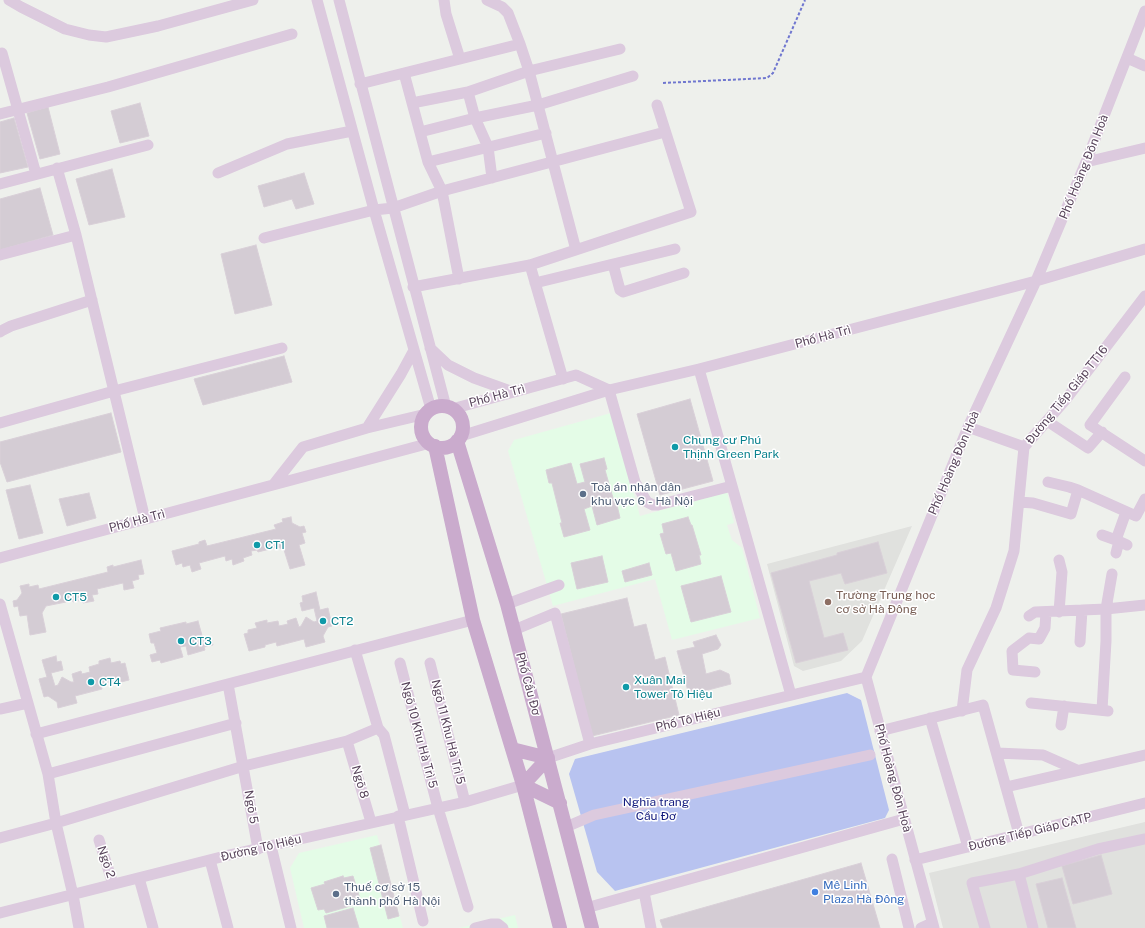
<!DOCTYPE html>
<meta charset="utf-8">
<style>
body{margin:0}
canvas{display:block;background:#eef0ec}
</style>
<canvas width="1145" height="928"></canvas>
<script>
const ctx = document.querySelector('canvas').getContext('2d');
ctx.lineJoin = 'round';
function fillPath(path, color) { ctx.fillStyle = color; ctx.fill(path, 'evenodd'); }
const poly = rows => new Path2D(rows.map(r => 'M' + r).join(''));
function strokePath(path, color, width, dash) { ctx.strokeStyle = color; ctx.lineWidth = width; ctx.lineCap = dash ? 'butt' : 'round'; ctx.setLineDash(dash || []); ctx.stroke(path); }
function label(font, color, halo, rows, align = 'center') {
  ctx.font = font + ' "Public Sans",sans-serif'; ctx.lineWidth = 3; ctx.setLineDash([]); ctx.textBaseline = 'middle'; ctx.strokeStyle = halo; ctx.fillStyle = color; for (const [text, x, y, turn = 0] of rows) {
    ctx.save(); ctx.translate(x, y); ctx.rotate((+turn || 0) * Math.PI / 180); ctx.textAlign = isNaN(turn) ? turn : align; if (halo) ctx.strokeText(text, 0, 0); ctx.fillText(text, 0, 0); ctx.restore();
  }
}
fillPath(poly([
 [611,413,640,516,727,492,734,523,727,525,732,540,742,548,760,618,672,640,655,579,553,606,508,451,514,440],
 [377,835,403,928,304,928,290,868,299,853],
 [515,915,518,928,459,928]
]), '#e4fce7');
fillPath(poly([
 [912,526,862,641,841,661,803,671,794,666,767,564],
 [1145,822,1145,928,943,928,929,873]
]), '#e0e1de');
fillPath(poly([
 [847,693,861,700,889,810,885,818,615,891,597,872,569,774,575,759]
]), '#b8c3f0');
const building = poly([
 [140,103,149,136,120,143,111,111,140,103],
 [48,107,60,154,40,159,27,113,48,107],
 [14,118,28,167,0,173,0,122,14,118],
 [112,169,125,217,89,225,76,179,112,169],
 [304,173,314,204,296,209,292,199,264,207,258,186,304,173],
 [40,188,53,235,0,250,0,199,40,188],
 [256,245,272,305,235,314,221,254,256,245],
 [284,356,292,382,203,405,194,379,284,356],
 [690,399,713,481,660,495,637,414,690,399],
 [111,413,121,452,7,482,0,462,0,442,111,413],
 [604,458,607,469,605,470,615,505,617,505,620,518,597,525,592,506,584,509,590,530,564,537,560,523,562,523,552,483,549,483,546,470,571,463,577,484,585,482,580,464,604,458],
 [30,485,43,533,19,539,6,490,30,485],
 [89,493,96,518,67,526,59,499,89,493],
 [291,517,292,523,300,527,304,526,306,532,302,533,305,543,299,545,305,565,290,569,284,550,278,547,258,552,257,550,251,551,252,555,243,558,244,561,233,565,232,559,226,561,225,556,199,563,201,569,192,572,190,565,183,567,182,563,176,565,172,551,199,544,199,542,205,540,207,546,276,529,274,525,283,522,282,519,291,517],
 [688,517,691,525,692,525,701,555,699,555,701,564,676,571,671,553,666,554,660,534,664,533,662,524,688,517],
 [878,542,887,573,845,584,841,573,809,581,824,638,843,633,848,650,796,663,771,573,837,555,837,553,878,542],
 [602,556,608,582,577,589,571,563,602,556],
 [141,560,144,574,138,575,139,579,132,581,134,588,124,590,123,583,97,589,98,594,92,595,94,601,83,603,82,600,73,602,72,598,66,599,66,602,46,606,42,613,46,632,30,635,27,615,20,616,18,606,14,607,13,601,17,600,22,593,20,586,29,584,29,587,38,585,39,589,108,572,107,567,113,565,113,567,141,560],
 [649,563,652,575,625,582,622,571,649,563],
 [721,576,731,612,691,622,681,586,721,576],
 [316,592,320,610,328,608,332,626,328,627,323,636,325,642,306,647,304,639,277,646,276,642,265,645,265,647,249,651,244,634,248,633,248,630,257,628,255,623,267,620,267,623,278,621,279,626,288,624,287,621,296,618,299,627,301,626,306,617,314,622,317,621,314,608,302,611,300,603,303,602,302,596,316,592],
 [627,598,634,627,646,624,655,660,665,657,679,715,592,736,561,614,627,598],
 [198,621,203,639,211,637,213,645,204,647,205,650,188,655,186,646,180,647,183,657,161,663,160,660,152,662,150,655,157,653,154,643,151,643,149,634,161,631,160,628,186,622,186,624,198,621],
 [716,635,721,645,718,649,702,654,706,674,720,670,729,674,731,684,689,695,677,651,695,647,693,642,716,635],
 [56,656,57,662,61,661,63,670,51,673,55,686,58,685,62,677,71,682,74,682,72,674,81,671,82,674,90,672,89,667,99,664,99,661,110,658,111,663,120,661,121,664,125,663,129,680,113,684,112,682,101,684,102,689,75,696,77,703,58,708,57,702,48,696,44,697,39,679,47,677,42,660,56,656],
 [381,845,399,916,388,919,370,848,381,845],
 [1101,855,1112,894,1073,904,1062,866,1101,855],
 [861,863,880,928,663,928,660,920,861,863],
 [343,876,344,878,353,876,360,899,353,901,354,905,326,913,324,909,318,910,311,888,325,884,324,882,343,876],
 [1062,878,1076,928,1048,928,1036,884,1062,878],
 [353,908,359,928,327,928,324,916,353,908]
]);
fillPath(building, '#d4ccd4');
strokePath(building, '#d9d0d8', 1);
strokePath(poly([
 [663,83,767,78,773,73,805,0]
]), '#6f76cf', 2, [3, 2]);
strokePath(poly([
 [9,0,21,7,65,29,89,35,106,37,158,26,253,0],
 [317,0,374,210,431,409],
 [339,0,446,407],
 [444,0,446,14,460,59],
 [487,0,502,7,508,13,520,44,529,71,576,250],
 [2,53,36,174],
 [1127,58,1145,66],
 [404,73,428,162,442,191,459,279],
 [360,84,520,44],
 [468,92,529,71,620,49],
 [412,103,468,92,475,118,488,147,492,178],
 [0,114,108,87,292,34],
 [420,132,475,118,538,105,633,76],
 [428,162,546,133],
 [1086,162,1145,148],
 [57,168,76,235,145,519],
 [218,173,287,144,352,131],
 [0,184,148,145],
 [264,238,374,210,393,208,442,191,665,132],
 [0,255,76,235],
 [613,264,620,290,623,292,684,273],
 [530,265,563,379],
 [535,283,675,249],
 [413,287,530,265,691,212,657,105],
 [0,332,3,330,11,326,92,300],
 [430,348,448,365,474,378,513,392],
 [699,369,791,695],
 [1125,377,1090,425,1145,461],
 [609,390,635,482,647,502,653,505,658,505,732,486],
 [452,409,576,375,609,390],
 [1047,421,1088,448,1102,432],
 [0,423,114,391,282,348],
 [968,427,1024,447],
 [367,428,401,374,414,350],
 [461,436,609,390,699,369,1036,281,1145,249],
 [1048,482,1069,487,1078,490,1136,516,1145,499],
 [274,484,303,447,367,428,426,414],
 [1019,502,1033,503,1071,514,1078,490],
 [1126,512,1116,540,1127,545],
 [1102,535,1116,540],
 [1116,553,1119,541],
 [0,558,430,443],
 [1059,560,1062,572,1059,612],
 [0,604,48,774,56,823,73,895,79,928],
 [507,604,559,585],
 [1029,616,1035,612,1106,609,1145,605],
 [514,630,555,613,590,744],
 [1080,642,1082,610],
 [400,663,438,808,468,907],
 [430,663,465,802],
 [1035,672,1013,670,1012,651,1029,638,1039,639,1045,628,1046,612],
 [228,684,258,849],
 [1031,703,1108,711],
 [0,709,28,703],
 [1102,710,1106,641,1106,609,1112,574],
 [962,711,967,670,996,608,1014,551,1024,447,1067,398,1145,296],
 [930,718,968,847],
 [1061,725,1064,706],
 [378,728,384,735,405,815],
 [880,731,983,705,1019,834],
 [36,734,473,620],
 [347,741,371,822],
 [997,753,1043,755,1077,770],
 [548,758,590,744,866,677],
 [48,774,236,723],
 [1006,787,1145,755],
 [398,816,423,921],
 [566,827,594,815,870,755],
 [0,838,56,823,244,766,347,741,378,728,355,650],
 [99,840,113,884],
 [271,846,291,928],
 [892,859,909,928],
 [210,860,228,928],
 [915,860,1145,803],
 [1019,874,1033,928],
 [139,878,153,928],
 [644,892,651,928],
 [586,908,904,819],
 [0,913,229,855,465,802,523,785],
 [475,928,491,924,498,924,503,928],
 [921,928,932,923],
 [934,928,866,677,968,427,1036,281,1086,162,1145,11],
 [985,928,972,883,1019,874,1098,849,1145,839]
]), '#dccade', 11);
strokePath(poly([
 '421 427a21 21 0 1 1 42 0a21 21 0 1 1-42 0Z',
 [457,441,507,604,592,928],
 [435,446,473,620,523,785,560,928],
 [512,749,548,758],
 [523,785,560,803],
 [523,785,548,758]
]), '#caabcd', 14);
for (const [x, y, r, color] of [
 [675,447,4,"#0f9aa8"],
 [583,494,4,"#5c6f8a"],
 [257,545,4,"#0f9aa8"],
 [56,597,4,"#0f9aa8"],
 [828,602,4,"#8d6e63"],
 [323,621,4,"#0f9aa8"],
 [181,641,4,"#0f9aa8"],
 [91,682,4,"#0f9aa8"],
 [626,687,4,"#0f9aa8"],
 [815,892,4,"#3f7fe0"],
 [336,894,4,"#5c6f8a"]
]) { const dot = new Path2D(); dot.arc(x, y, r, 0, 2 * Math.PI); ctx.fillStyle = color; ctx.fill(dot); strokePath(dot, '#fff', 1.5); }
label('12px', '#58445b', '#fff', [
 ["Phố Hoàng Đôn Hoà",1084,167,-68],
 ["Phố Hà Trì",823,337,-15],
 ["Đường Tiếp Giáp TT16",1067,395,-51],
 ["Phố Hà Trì",497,396,-15],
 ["Phố Hoàng Đôn Hoà",954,463,-67],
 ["Phố Hà Trì",137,521,-15],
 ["Phố Cầu Đơ",528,684,75],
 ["Phố Tô Hiệu",688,720,-14],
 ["Ngõ 11 Khu Hà Trì 5",448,732,76],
 ["Ngõ 10 Khu Hà Trì 5",419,735,75],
 ["Phố Hoàng Đôn Hoà",893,778,75],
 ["Ngõ 8",360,782,74],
 ["Ngõ 5",251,807,80],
 ["Đường Tiếp Giáp CATP",1030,832,-14],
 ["Đường Tô Hiệu",261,848,-13],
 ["Ngõ 2",106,862,72]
]);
label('12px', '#0d838f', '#fff', [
 ["Chung cư Phú",683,440],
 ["Thịnh Green Park",683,454],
 ["CT1",265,545],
 ["CT5",64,597],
 ["CT2",331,621],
 ["CT3",189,641],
 ["Xuân Mai",634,680],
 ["Tower Tô Hiệu",634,694],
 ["CT4",99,682]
], 'left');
label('12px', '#4e5e75', '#fff', [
 ["Toà án nhân dân",591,487],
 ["khu vực 6 - Hà Nội",591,501],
 ["Thuế cơ sở 15",344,887],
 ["thành phố Hà Nội",344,901]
], 'left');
label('12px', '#785e54', '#fff', [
 ["Trường Trung học",836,595],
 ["cơ sở Hà Đông",836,609]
], 'left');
label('12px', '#131b7e', '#fff', [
 ["Nghĩa trang",656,802],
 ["Cầu Đơ",656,816]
]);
label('12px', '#366cbe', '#fff', [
 ["Mê Linh",823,885],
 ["Plaza Hà Đông",823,899]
], 'left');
</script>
